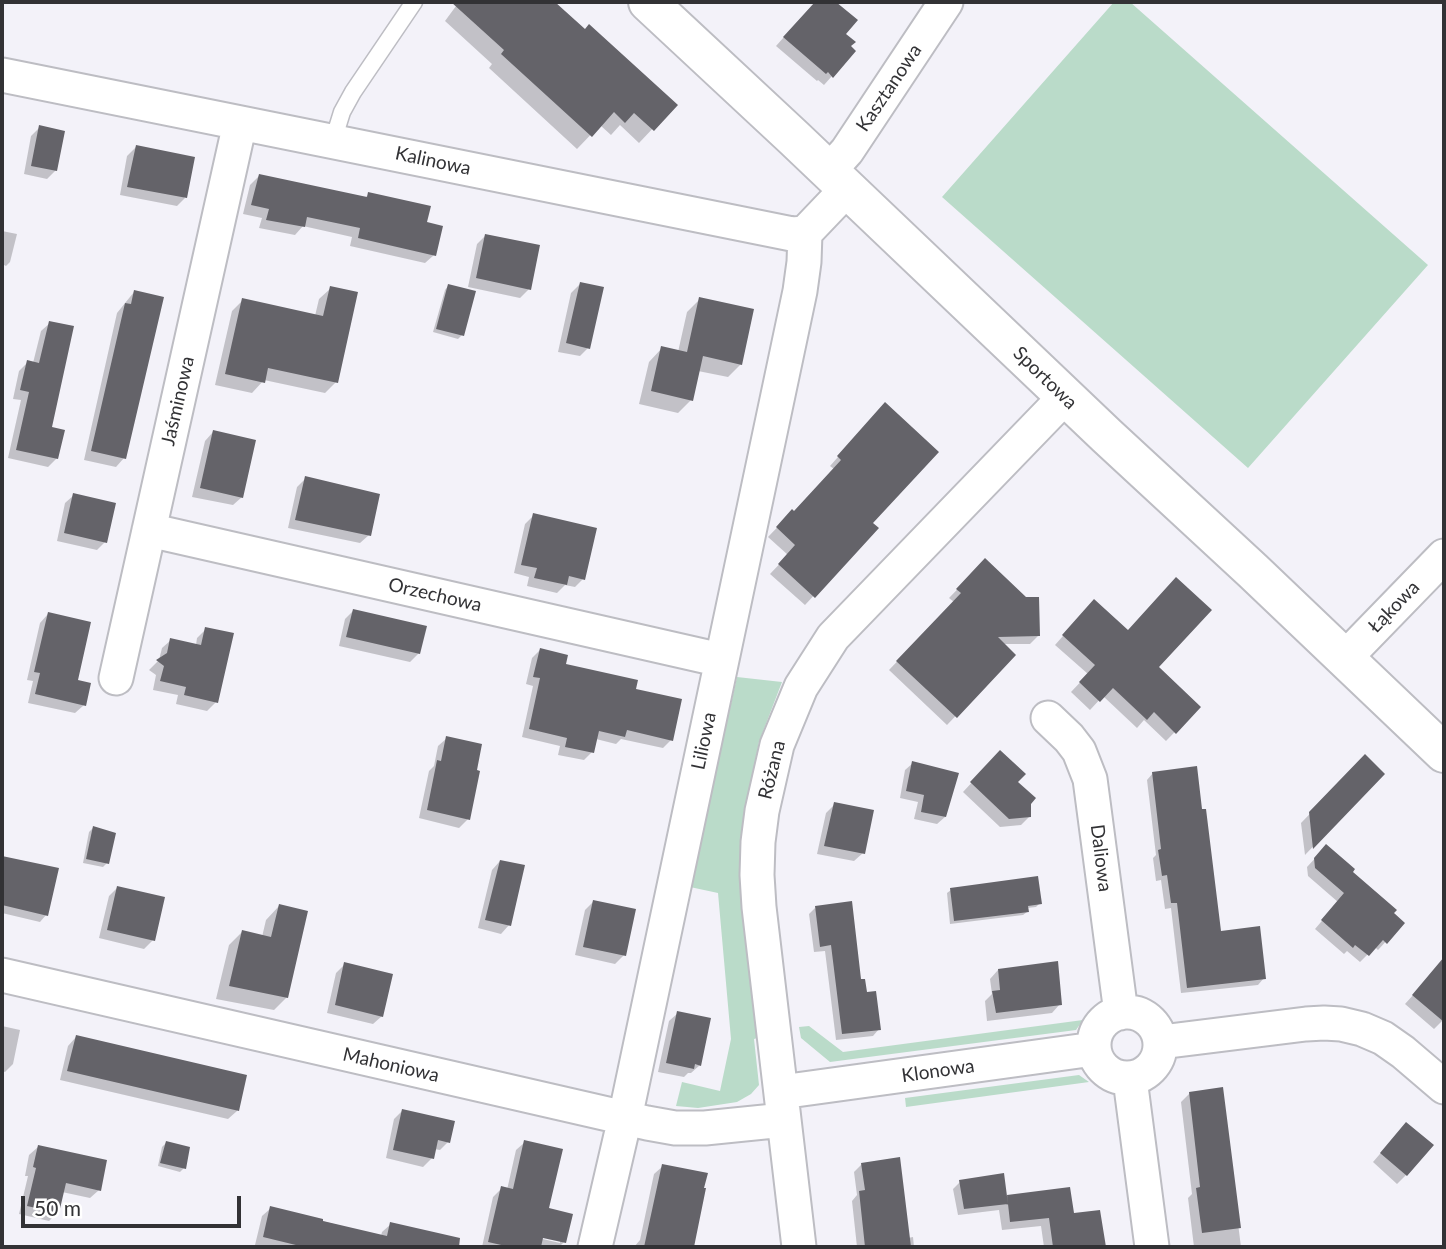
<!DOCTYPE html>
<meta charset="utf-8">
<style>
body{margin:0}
#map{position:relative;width:1446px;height:1249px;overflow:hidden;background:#f3f2f9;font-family:Lato,sans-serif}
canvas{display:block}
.frame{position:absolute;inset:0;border:4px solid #323235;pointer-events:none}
.scale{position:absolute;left:21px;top:1196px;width:220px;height:32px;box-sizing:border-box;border:4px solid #323235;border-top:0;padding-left:9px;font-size:21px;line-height:24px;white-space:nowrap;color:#323235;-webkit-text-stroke:5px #fff;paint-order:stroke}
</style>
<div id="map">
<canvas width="1446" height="1249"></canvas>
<div class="frame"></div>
<div class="scale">50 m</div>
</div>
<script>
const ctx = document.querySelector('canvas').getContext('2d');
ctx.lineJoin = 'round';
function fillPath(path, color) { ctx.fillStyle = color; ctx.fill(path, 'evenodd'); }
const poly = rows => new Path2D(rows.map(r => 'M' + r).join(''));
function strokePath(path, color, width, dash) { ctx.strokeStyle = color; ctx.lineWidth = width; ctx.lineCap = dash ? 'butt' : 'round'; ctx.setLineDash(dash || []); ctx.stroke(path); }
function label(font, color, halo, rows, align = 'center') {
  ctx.font = font + ' Lato,sans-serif'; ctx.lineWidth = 7; ctx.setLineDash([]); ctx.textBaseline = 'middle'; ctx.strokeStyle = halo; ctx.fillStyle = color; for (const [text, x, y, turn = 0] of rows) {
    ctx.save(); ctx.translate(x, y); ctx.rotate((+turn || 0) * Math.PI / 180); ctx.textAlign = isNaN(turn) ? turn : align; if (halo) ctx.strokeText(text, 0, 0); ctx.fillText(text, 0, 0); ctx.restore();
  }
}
fillPath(poly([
 [1114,2,1130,2,1428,265,1248,468,942,197],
 [737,677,782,682,759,742,742,827,741,863,761,1037,754,1039,759,1085,751,1094,737,1102,698,1108,676,1106,682,1082,720,1091,731,1039,718,893,690,887],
 [1083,1020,1076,1030,830,1062,801,1038,799,1027,809,1026,843,1052],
 [1079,1075,1089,1082,906,1107,905,1098]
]), '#badbc9');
fillPath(poly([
 [459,2,553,2,585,31,675,105,639,143,620,125,611,135,600,125,577,149,489,68,492,64,445,21],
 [815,2,833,2,855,21,844,34,832,76,824,85,818,80,817,81,776,46],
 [40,127,56,170,47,179,24,174,31,136],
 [136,147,185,198,177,206,120,195,127,156],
 [259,176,365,198,369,194,425,223,434,255,425,263,350,246,352,237,303,226,295,235,259,228,262,218,243,214,250,185],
 [2,231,17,234,10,262,6,266,2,264],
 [486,235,529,289,520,298,468,287,477,244],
 [580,284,588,348,580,356,558,352,571,293],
 [448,286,462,335,458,339,433,332,445,290],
 [331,288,336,382,325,393,264,380,252,393,215,385,232,311,243,300,315,316,319,299],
 [134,292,124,458,116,467,84,460,117,313],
 [700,299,741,364,728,377,698,371,691,400,678,413,639,404,649,362,662,348,678,352,687,312],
 [50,323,50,428,57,458,48,467,8,458,21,400,13,399,19,371,28,362,33,363,41,331],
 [877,413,871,523,877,528,805,605,770,574,788,555,768,537,792,512,794,513,834,469,830,466],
 [213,432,242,497,233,505,192,497,205,441],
 [306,478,369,535,360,543,288,528,297,487],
 [74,495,105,542,97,550,57,541,65,503],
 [534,515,583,579,575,587,565,585,557,593,527,586,529,577,514,573,525,524],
 [985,561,1038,636,1030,644,1003,644,1014,655,947,725,889,670,954,602,949,598],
 [353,611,419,653,410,662,339,646,345,619],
 [1085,611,1199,707,1166,741,1144,720,1137,728,1103,696,1090,710,1071,692,1088,674,1055,645],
 [48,614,76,681,84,705,75,713,28,703,33,681,27,680,40,623],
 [206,629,216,702,207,711,176,704,178,695,153,690,156,675,149,670,159,660,162,648,171,640,196,645,197,638],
 [540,650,564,666,634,690,671,740,663,748,621,739,616,744,596,739,592,752,584,760,558,755,560,746,522,737,533,686,526,684,532,658],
 [447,738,468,819,459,828,419,818,429,771,434,766,438,746],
 [1000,752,1029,803,1030,816,1021,825,1000,827,963,792],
 [1365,757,1382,774,1305,855,1301,823],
 [913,763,945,817,937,824,914,819,918,802,900,798,905,770],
 [1153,773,1220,933,1264,978,1258,985,1181,993,1171,908,1165,909,1161,880,1156,881,1153,858,1156,855,1147,780],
 [835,804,863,853,854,861,817,854,826,813],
 [93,828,107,863,103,867,83,863,89,832],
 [1319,854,1351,872,1403,923,1378,950,1375,947,1360,962,1347,951,1344,954,1315,929,1338,902,1308,876,1307,867],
 [2,858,57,870,46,915,40,922,2,913],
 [500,861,509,925,501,934,478,928,492,870],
 [118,887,153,940,144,949,99,938,109,896],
 [951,890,1040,903,1036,907,1027,908,1027,912,1023,915,950,924,947,893],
 [593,902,624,955,615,964,575,955,585,910],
 [279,906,287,997,274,1010,216,999,229,945,242,932,262,937,266,920],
 [815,908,860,981,879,1029,873,1036,836,1040,825,951,814,952,809,914],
 [345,964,382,1016,373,1024,327,1013,336,973],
 [1441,964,1444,967,1444,1019,1434,1029,1405,1004],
 [998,970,1060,1004,1052,1013,987,1021,985,1001,992,994,990,979],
 [678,1013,700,1065,691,1073,688,1073,684,1077,658,1072,669,1021],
 [2,1026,20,1030,13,1064,5,1072,2,1071],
 [76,1037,245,1076,237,1111,228,1119,60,1080,68,1046],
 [1221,1089,1241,1247,1194,1247,1188,1198,1192,1194,1181,1102,1190,1093],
 [403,1110,448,1142,440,1150,434,1149,432,1158,423,1167,386,1158,394,1119],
 [1398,1133,1406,1175,1397,1184,1373,1162],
 [525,1142,547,1210,564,1242,559,1247,482,1247,493,1197,502,1188,507,1190,516,1150],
 [535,1234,560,1240,560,1243,534,1237],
 [166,1143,184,1168,180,1172,158,1166,162,1147],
 [38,1147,99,1190,90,1198,62,1192,58,1212,49,1221,19,1214,28,1176,25,1176,29,1155],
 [862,1164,908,1238,913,1237,914,1247,857,1247,852,1201,857,1195,854,1172],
 [663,1166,704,1190,692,1247,634,1247,640,1240,654,1174],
 [960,1182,1005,1197,1068,1189,1072,1215,1099,1212,1104,1247,1044,1247,1041,1226,1002,1230,999,1210,958,1215,953,1189],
 [271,1208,381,1236,382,1232,391,1224,427,1247,263,1247,255,1245,262,1216]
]), '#0003');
fillPath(poly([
 [451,2,555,2,585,29,589,24,678,105,654,131,634,113,625,123,614,112,592,137,501,54,504,50],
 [815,2,836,2,858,20,846,34,856,42,851,46,856,51,833,78,828,72,826,74,783,37],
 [39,125,65,131,57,171,31,166],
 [136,145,195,157,187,198,127,187],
 [259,174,367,197,368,192,431,206,427,222,443,226,436,256,358,238,360,228,307,217,305,227,266,220,269,209,251,205],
 [485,234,540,245,531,290,476,278],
 [580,282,604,287,590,349,566,343],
 [448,284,476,291,464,336,436,329],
 [330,286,358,292,338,383,268,368,265,383,225,374,242,298,323,316],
 [134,290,164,297,126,459,91,451,125,303,131,304],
 [699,297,754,309,742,365,703,356,693,401,651,391,661,346,687,352],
 [49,321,74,326,52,427,65,430,58,459,16,450,29,392,20,390,27,360,39,363],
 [885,402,939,452,873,523,879,528,815,598,778,564,795,545,776,527,792,509,794,511,841,460,837,456],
 [213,430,256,440,243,498,200,488],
 [305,476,380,494,371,536,295,520],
 [73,493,116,503,107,543,64,533],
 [533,513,597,528,585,580,569,576,567,585,534,578,537,568,521,565],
 [985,558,1026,597,1039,597,1040,636,998,637,1016,655,957,718,896,661,961,593,956,589],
 [1176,577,1212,610,1159,667,1201,707,1176,734,1154,712,1147,720,1113,688,1100,702,1079,682,1095,665,1062,635,1094,599,1128,630],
 [353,609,427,626,420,654,346,637],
 [48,612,91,622,78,680,91,683,86,706,35,694,40,673,34,672],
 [205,627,234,633,218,703,184,695,186,687,160,681,164,666,156,660,167,653,170,638,201,645],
 [540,648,568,655,566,664,638,680,636,689,682,699,673,741,627,730,625,737,599,731,594,753,565,747,567,738,529,729,540,678,533,677],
 [446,736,482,744,477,770,480,771,470,820,427,810,437,760,441,761],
 [1000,750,1026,774,1018,782,1036,798,1031,804,1031,817,1009,819,970,782],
 [1365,754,1385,774,1313,849,1309,812],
 [912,761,959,773,946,817,921,812,924,795,906,791],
 [1197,766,1202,809,1206,809,1221,931,1260,926,1266,979,1187,988,1177,903,1171,903,1167,875,1162,876,1158,850,1161,849,1152,772],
 [834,802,874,810,865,854,824,846],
 [93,826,116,833,109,864,86,859],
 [1326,844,1355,869,1353,872,1397,910,1394,913,1405,923,1387,944,1383,940,1369,956,1355,945,1353,948,1321,920,1344,893,1315,868,1314,858],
 [2,856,59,868,48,916,2,905],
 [500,860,525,865,511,926,485,920],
 [1038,876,1042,904,1028,906,1029,912,954,921,950,888],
 [117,886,165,897,155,941,107,930],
 [593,900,636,909,626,956,583,947],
 [852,901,861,979,865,979,867,992,876,991,881,1030,842,1034,831,945,820,947,815,906],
 [279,904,308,911,288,998,229,986,242,930,271,937],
 [1444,957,1444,1022,1412,995],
 [1058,961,1062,1005,996,1013,992,991,1000,990,998,969],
 [344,962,393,974,383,1017,335,1005],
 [677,1011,711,1018,701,1066,695,1064,694,1069,666,1063],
 [76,1035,247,1075,239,1111,67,1071],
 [1223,1087,1241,1228,1202,1233,1196,1188,1200,1187,1189,1092],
 [402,1109,455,1121,450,1143,438,1140,434,1159,393,1150],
 [1406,1122,1434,1145,1407,1176,1380,1153],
 [524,1140,563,1149,549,1208,573,1214,566,1243,543,1238,541,1247,510,1247,488,1242,501,1186,513,1189],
 [166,1141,190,1147,186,1169,160,1163],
 [38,1145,107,1160,101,1191,66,1183,59,1213,27,1206,36,1168,33,1167],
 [900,1157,911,1247,865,1247,859,1191,865,1190,861,1163],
 [662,1164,708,1173,704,1188,706,1188,694,1247,644,1247],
 [1004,1173,1008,1204,964,1209,959,1180],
 [1070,1187,1074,1213,1100,1210,1106,1247,1053,1247,1049,1218,1010,1222,1007,1195],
 [270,1206,323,1219,323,1221,387,1236,390,1222,460,1238,459,1247,304,1247,263,1237]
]), '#646369');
const service = poly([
 [333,141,342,112,353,92,414,2]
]);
const minor = poly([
 [2,75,792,234,805,233,847,189],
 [829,171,847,151,946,2],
 [149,530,721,660],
 [1344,659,1444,556],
 [116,678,240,123],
 [1048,718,1069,738,1079,751,1090,779,1121,1013],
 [2,975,647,1123,675,1128,705,1128,784,1120],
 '1094 1045a33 33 0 1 1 66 0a33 33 0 1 1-66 0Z',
 [1161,1042,1306,1024,1324,1023,1341,1024,1362,1029,1383,1038,1403,1052,1444,1087],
 [1130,1079,1152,1247],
 [781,1092,1094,1049],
 [595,1247,625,1118,800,291,804,262,805,233],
 [799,1247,759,907,757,875,758,842,762,811,777,745,801,687,833,637,1065,397]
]);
const tertiary = poly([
 [648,2,794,138,1107,436,1253,571,1444,753]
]);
strokePath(service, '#bdbdc3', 19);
strokePath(minor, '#bdbdc3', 37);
strokePath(tertiary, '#bdbdc3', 42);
strokePath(service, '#fff', 16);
strokePath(minor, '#fff', 33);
strokePath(tertiary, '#fff', 38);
label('19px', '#323235', '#fff', [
 ["Kasztanowa",889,88,-56],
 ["Kalinowa",433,161,12],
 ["Sportowa",1045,378,44],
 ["Jaśminowa",178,401,-77],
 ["Orzechowa",435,595,13],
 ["Łąkowa",1394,607,-46],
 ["Liliowa",704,741,-78],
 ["Różana",772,770,-76],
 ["Daliowa",1101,858,83],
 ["Mahoniowa",391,1065,13],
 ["Klonowa",938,1071,-8]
]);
</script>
